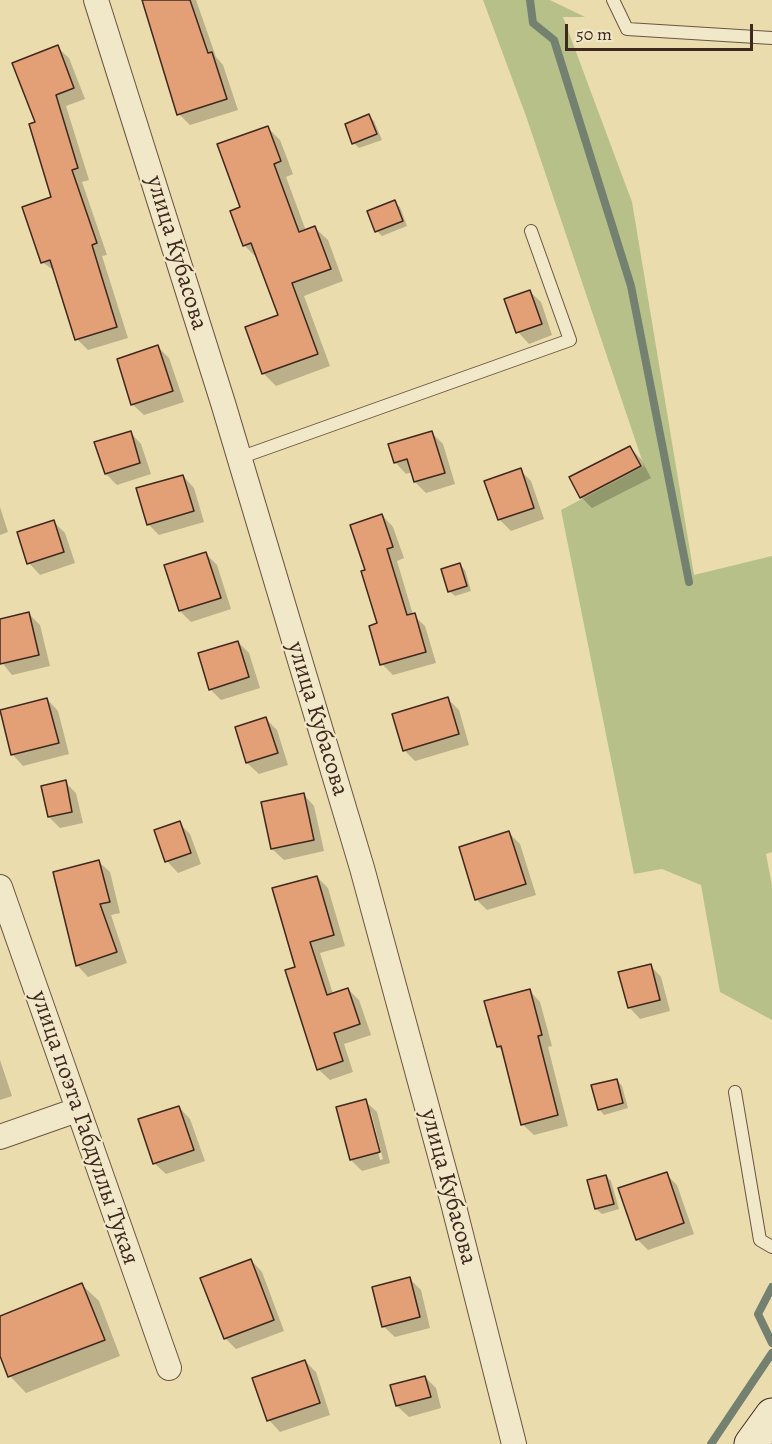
<!DOCTYPE html>
<meta charset="utf-8">
<style>
body{margin:0}
#map{position:relative;width:772px;height:1444px;overflow:hidden;background:#eadcac;font-family:Alegreya,serif}
canvas{display:block}
.scale{position:absolute;left:565px;top:24px;width:188px;height:27px;box-sizing:border-box;border:3px solid #3f281f;border-top:0;padding-left:8px;font-size:18px;line-height:21px;white-space:nowrap;color:#3f281f;-webkit-text-stroke:4px #f1e8c9;paint-order:stroke}
</style>
<div id="map">
<canvas width="772" height="1444"></canvas>
<div class="scale">50 m</div>
</div>
<script>
const ctx = document.querySelector('canvas').getContext('2d');
ctx.lineJoin = 'round';
function fillPath(path, color) { ctx.fillStyle = color; ctx.fill(path, 'evenodd'); }
const poly = rows => new Path2D(rows.map(r => 'M' + r).join(''));
function strokePath(path, color, width, dash) { ctx.strokeStyle = color; ctx.lineWidth = width; ctx.lineCap = dash ? 'butt' : 'round'; ctx.setLineDash(dash || []); ctx.stroke(path); }
function label(font, color, halo, rows, align = 'center') {
  ctx.font = font + ' Alegreya,serif'; ctx.lineWidth = 4.5; ctx.setLineDash([]); ctx.textBaseline = 'middle'; ctx.strokeStyle = halo; ctx.fillStyle = color; for (const [text, x, y, turn = 0] of rows) {
    ctx.save(); ctx.translate(x, y); ctx.rotate((+turn || 0) * Math.PI / 180); ctx.textAlign = isNaN(turn) ? turn : align; if (halo) ctx.strokeText(text, 0, 0); ctx.fillText(text, 0, 0); ctx.restore();
  }
}
fillPath(poly([
 [483,0,550,0,585,17,563,17,632,202,694,575,772,556,772,852,766,854,772,886,772,1020,720,992,701,885,662,869,634,874,561,510,644,466,526,116]
]), '#b7c089');
fillPath(poly([
 [142,0,196,0,216,57,223,65,238,110,190,125,179,114],
 [57,47,69,58,85,99,66,106,89,180,82,182,107,255,102,256,128,338,88,350,77,339,56,272,42,262,53,198,37,123],
 [369,116,374,121,382,140,359,148,354,143],
 [267,127,280,140,293,174,286,177,306,231,315,228,328,240,343,281,304,296,330,366,276,386,263,373,280,316,257,258,244,245,242,208],
 [394,202,400,207,407,226,382,236,377,231],
 [529,291,541,302,552,335,529,344,518,332],
 [158,347,169,358,184,402,144,415,132,404],
 [130,432,141,444,151,474,117,485,106,474],
 [432,433,443,444,455,484,426,493,415,482,412,472,406,474,395,462],
 [630,448,641,459,651,478,592,508,581,497],
 [520,470,531,481,544,519,511,531,500,520,486,482],
 [183,476,194,488,204,522,159,535,148,524],
 [0,507,8,532,0,535],
 [382,515,393,527,404,558,397,561,413,615,425,626,436,663,393,675,382,664,379,624,367,571],
 [54,522,65,533,75,563,40,575,29,563],
 [205,553,217,565,231,609,191,622,180,611],
 [460,565,465,570,471,591,455,596,449,591],
 [29,614,40,625,50,666,12,675,0,660,0,620],
 [238,642,249,653,260,688,221,700,210,689],
 [47,699,58,711,69,754,23,766,12,754],
 [448,699,459,710,469,745,415,761,404,750],
 [266,719,277,730,288,765,259,774,247,763],
 [65,782,76,793,83,823,60,828,49,817],
 [303,794,314,806,324,851,284,860,272,849],
 [179,823,190,834,201,864,178,873,167,861],
 [509,833,520,844,536,895,487,910,476,899],
 [98,861,110,872,120,913,111,915,127,963,88,977,77,965,71,946,74,945],
 [317,877,328,888,345,946,320,953,333,994,348,989,359,1000,371,1035,344,1044,353,1072,330,1080,318,1069,297,968],
 [650,965,661,977,670,1011,640,1019,629,1007],
 [529,990,540,1002,552,1046,548,1047,568,1126,534,1135,522,1124,504,1052,498,1047,486,1002],
 [0,1060,12,1096,0,1100],
 [617,1080,622,1086,628,1108,604,1115,599,1109],
 [365,1101,377,1112,390,1163,362,1171,351,1160],
 [368,1112,371,1112,383,1159,380,1160],
 [179,1107,190,1119,205,1161,166,1174,154,1163],
 [666,1174,677,1185,694,1234,648,1250,637,1239],
 [606,1176,611,1181,619,1209,602,1214,596,1209],
 [251,1260,262,1272,284,1331,236,1349,225,1338],
 [410,1279,421,1290,430,1328,395,1337,383,1326],
 [82,1285,99,1301,120,1356,26,1393,10,1376,0,1352,0,1317],
 [305,1361,316,1372,330,1415,280,1432,269,1420,254,1378],
 [425,1377,436,1388,441,1408,409,1417,397,1406]
]), '#0003');
strokePath(poly([
 [530,0,533,23,554,40,631,286,689,582],
 [772,1287,758,1314,772,1343],
 [711,1444,772,1353]
]), '#748171', 8);
const building = poly([
 [142,0,190,0,208,53,212,52,227,99,177,115,142,0],
 [58,45,74,88,56,95,78,168,72,170,97,243,92,245,117,327,75,340,50,260,41,263,22,207,51,197,29,124,35,122,12,63,58,45],
 [369,114,377,134,352,144,345,124,369,114],
 [268,126,281,161,274,164,299,232,315,226,331,269,292,283,318,354,262,374,245,327,278,315,251,243,243,246,230,211,240,207,217,144,268,126],
 [395,200,403,221,375,232,367,211,395,200],
 [530,290,542,324,516,333,504,299,530,290],
 [158,345,173,391,131,405,117,359,158,345],
 [131,431,140,463,105,474,94,442,131,431],
 [432,431,445,473,414,482,407,459,394,463,388,444,432,431],
 [630,446,641,466,580,498,569,477,630,446],
 [521,468,534,508,498,520,484,481,521,468],
 [183,475,194,511,147,525,136,488,183,475],
 [382,514,393,547,387,549,407,615,415,613,426,652,380,665,369,626,377,623,361,571,365,570,350,525,382,514],
 [54,520,64,552,27,564,17,532,54,520],
 [206,552,221,598,179,611,164,565,206,552],
 [460,563,467,586,448,592,441,569,460,563],
 [29,612,39,655,0,664,0,619,29,612],
 [238,641,249,677,209,690,198,653,238,641],
 [448,697,459,734,403,751,392,714,448,697],
 [47,698,59,743,11,755,0,710,47,698],
 [266,717,278,753,246,763,235,727,266,717],
 [66,780,72,812,48,817,41,786,66,780],
 [304,793,314,840,271,849,261,802,304,793],
 [180,821,191,853,165,862,154,830,180,821],
 [509,831,526,884,475,900,459,847,509,831],
 [99,860,110,902,100,904,117,952,76,966,53,872,99,860],
 [317,876,334,935,310,942,327,995,348,988,360,1024,334,1033,343,1061,317,1070,285,970,295,967,272,888,317,876],
 [651,964,660,1000,628,1008,618,972,651,964],
 [530,989,542,1035,538,1036,558,1115,521,1125,501,1046,497,1047,484,1001,530,989],
 [617,1079,623,1103,598,1110,591,1085,617,1079],
 [366,1099,380,1152,350,1160,336,1107,366,1099],
 [179,1106,194,1150,153,1164,138,1119,179,1106],
 [667,1172,684,1223,636,1240,618,1188,667,1172],
 [606,1175,614,1204,595,1209,587,1180,606,1175],
 [251,1259,274,1320,224,1339,200,1278,251,1259],
 [410,1277,420,1317,382,1327,372,1287,410,1277],
 [82,1283,105,1340,8,1377,0,1356,0,1316,82,1283],
 [305,1360,320,1403,267,1421,252,1378,305,1360],
 [425,1376,431,1397,396,1406,390,1385,425,1376]
]);
fillPath(building, '#e3a076');
strokePath(building, '#3f281f', 1.5);
const lane = poly([
 [613,0,627,29,772,38],
 [239,458,570,340,531,231],
 [735,1092,760,1240,772,1247]
]);
const street = poly([
 [96,0,223,403,362,868,453,1203,514,1444],
 [0,887,169,1368],
 [0,1137,77,1110]
]);
const secondary = poly([
 [751,1444,772,1415]
]);
strokePath(lane, '#6a5542', 14);
strokePath(street, '#6a5542', 26);
strokePath(secondary, '#3f281f', 35);
strokePath(lane, '#f1e8c9', 12);
strokePath(street, '#f1e8c9', 24);
strokePath(secondary, '#f1e8c9', 33);
label('24px', '#3f281f', '#f1e8c9', [
 ["улица Кубасова",176,253,73],
 ["улица Кубасова",317,719,73],
 ["улица поэта Габдуллы Тукая",84,1128,71],
 ["улица Кубасова",448,1187,75]
]);
</script>
